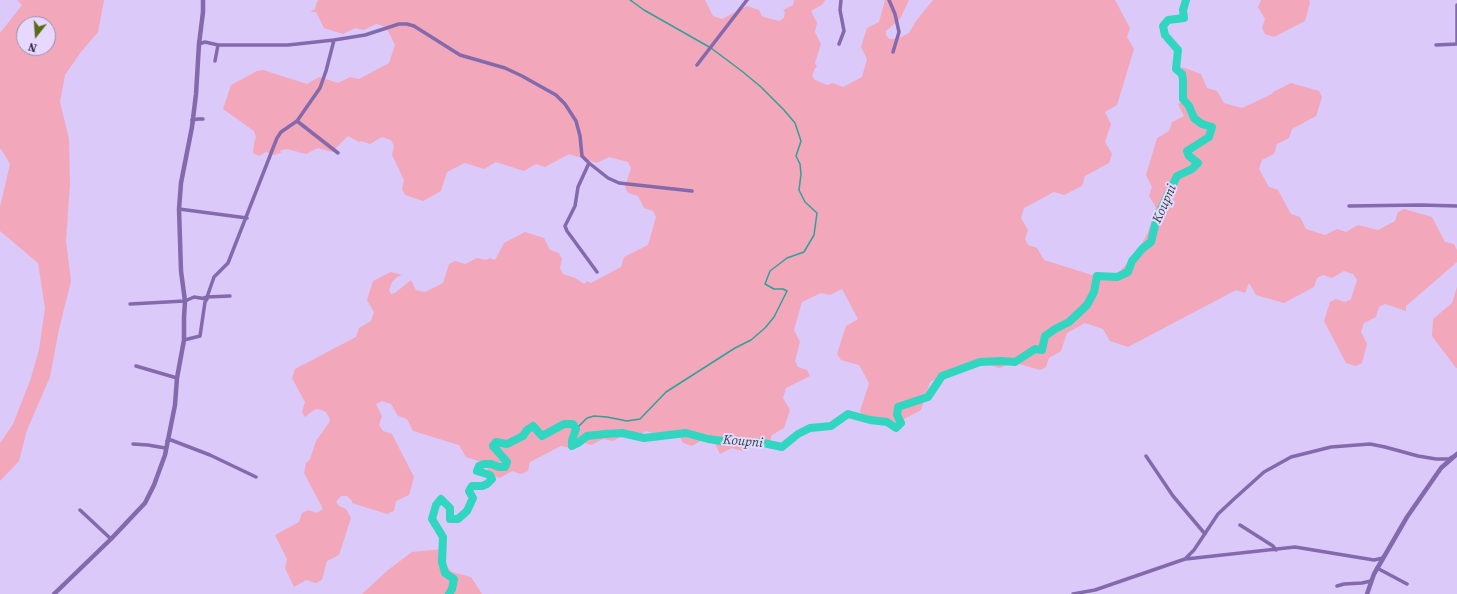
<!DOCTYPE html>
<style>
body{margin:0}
#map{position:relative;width:1457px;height:594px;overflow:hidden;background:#dbc9fa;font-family:"Source Serif 4",serif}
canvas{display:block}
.north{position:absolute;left:16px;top:16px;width:40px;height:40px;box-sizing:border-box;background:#e6d8fe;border:1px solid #9c90b0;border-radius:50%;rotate:197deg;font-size:11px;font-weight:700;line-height:16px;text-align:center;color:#2d243b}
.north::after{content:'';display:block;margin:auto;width:14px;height:18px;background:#586b17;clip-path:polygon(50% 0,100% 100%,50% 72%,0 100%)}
</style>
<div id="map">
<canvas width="1457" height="594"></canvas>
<div class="north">N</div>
</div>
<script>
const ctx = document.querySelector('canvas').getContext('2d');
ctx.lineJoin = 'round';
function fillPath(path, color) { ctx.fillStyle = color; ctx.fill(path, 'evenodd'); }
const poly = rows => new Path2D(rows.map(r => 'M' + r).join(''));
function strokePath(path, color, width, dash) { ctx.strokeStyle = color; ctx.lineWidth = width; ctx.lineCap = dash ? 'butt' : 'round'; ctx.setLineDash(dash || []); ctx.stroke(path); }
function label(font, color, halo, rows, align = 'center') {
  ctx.font = font + ' "Source Serif 4",serif'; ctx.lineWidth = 4; ctx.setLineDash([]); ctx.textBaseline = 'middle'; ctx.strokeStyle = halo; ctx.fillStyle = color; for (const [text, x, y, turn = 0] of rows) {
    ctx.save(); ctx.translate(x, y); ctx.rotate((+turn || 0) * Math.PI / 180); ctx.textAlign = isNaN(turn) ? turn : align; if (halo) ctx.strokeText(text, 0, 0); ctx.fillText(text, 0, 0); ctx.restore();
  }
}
fillPath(poly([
 [17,0,104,0,98,32,81,52,65,75,60,102,69,139,70,184,66,241,71,281,59,329,50,377,27,430,19,461,0,481,0,443,13,424,30,381,39,350,45,308,38,263,0,231,0,207,10,164,1,149,0,149,0,33,22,5],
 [24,24,48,24,48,48,24,48],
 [319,0,705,0,713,16,722,19,747,6,759,10,762,16,764,17,779,21,784,18,785,12,783,10,793,5,794,0,825,0,823,4,811,11,817,23,815,32,821,44,815,63,817,67,815,68,812,76,815,80,827,85,833,83,843,87,862,77,867,59,861,47,867,28,879,22,885,0,909,0,900,19,886,31,886,35,889,39,897,39,909,33,916,21,933,0,1115,0,1130,28,1127,37,1134,49,1117,105,1105,112,1111,124,1105,142,1112,154,1109,163,1085,176,1082,186,1064,195,1054,192,1024,208,1021,218,1028,230,1025,239,1028,245,1037,248,1044,260,1108,280,1125,271,1121,270,1137,253,1148,232,1156,208,1149,196,1152,187,1146,175,1157,138,1169,131,1172,122,1184,116,1178,104,1185,100,1183,96,1182,67,1201,74,1207,88,1217,91,1224,103,1242,108,1272,94,1273,92,1291,83,1319,91,1322,97,1316,116,1292,129,1289,138,1277,144,1274,154,1262,160,1259,169,1269,187,1278,190,1291,214,1300,217,1306,229,1325,235,1337,229,1346,232,1358,225,1378,230,1395,221,1398,212,1404,209,1432,217,1445,242,1454,244,1457,250,1457,262,1406,306,1406,311,1385,304,1379,307,1376,317,1364,323,1361,332,1367,344,1362,363,1356,366,1346,363,1324,321,1330,302,1336,299,1345,302,1351,299,1357,280,1353,274,1344,271,1332,278,1323,275,1317,278,1314,287,1284,303,1256,295,1249,283,1245,293,1236,290,1128,347,1110,341,1103,329,1085,323,1067,333,1061,351,1049,358,1046,367,1040,370,1012,362,1000,368,982,363,969,369,960,366,930,382,921,410,891,426,863,417,860,411,869,383,859,365,841,360,837,354,846,326,858,319,842,289,830,295,821,293,802,302,794,330,800,342,795,361,798,367,807,370,810,376,786,388,783,398,790,410,784,428,772,435,769,444,763,447,754,444,742,451,732,448,720,454,714,442,704,439,692,446,683,443,677,431,665,437,646,431,634,438,625,435,613,441,603,439,591,445,582,442,570,448,561,446,530,462,528,471,521,474,512,471,500,478,491,475,484,463,466,457,459,445,413,431,407,419,398,416,391,404,382,401,376,404,382,416,379,425,383,431,392,434,414,477,409,495,396,501,394,511,387,514,352,503,352,501,347,496,341,496,336,502,339,506,346,509,351,518,339,555,327,561,322,580,316,583,306,580,294,587,285,568,287,559,275,535,299,522,302,513,308,510,317,513,323,509,304,473,306,463,310,459,316,441,329,423,330,419,326,412,318,409,314,410,305,417,302,412,305,402,292,378,295,369,356,337,359,328,371,321,374,312,367,300,373,281,391,272,402,275,397,277,392,282,389,290,391,294,395,293,411,280,416,290,425,292,443,283,449,264,455,261,465,264,477,258,486,260,490,258,495,260,504,243,525,232,544,238,550,250,559,253,562,259,560,268,563,274,575,278,584,284,587,281,591,283,621,267,624,257,648,245,656,217,653,211,644,208,638,196,628,193,625,187,631,168,628,162,609,157,597,163,569,154,545,167,536,164,524,171,496,162,484,169,465,163,447,172,441,191,423,201,405,195,402,189,404,180,392,155,394,146,391,140,382,137,370,144,361,141,359,142,348,136,332,152,318,148,306,154,287,149,279,151,282,152,275,155,266,152,259,156,253,153,254,143,256,137,254,131,223,109,231,85,257,71,263,70,307,84,319,77,338,83,350,77,359,79,389,63,395,45,386,27,376,24,364,30,355,28,343,34,324,28,316,12,310,12,315,9,317,1],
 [1261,0,1309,0,1310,3,1305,21,1274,37,1265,34,1262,28,1265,19,1258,7],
 [1457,287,1457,368,1456,368,1432,336,1433,319,1452,303],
 [443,549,441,560,452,572,471,577,482,594,362,594,388,570,412,552]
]), '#f2a7bb');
strokePath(poly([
 [576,429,587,418,594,416,607,417,627,421,640,419,666,392,735,348,751,340,765,328,774,317,787,291,783,289,774,289,765,284,770,271,787,258,804,252,814,235,817,213,805,202,799,190,801,174,800,164,796,156,801,141,795,123,784,110,761,87,743,72,711,48,644,10,630,0]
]), '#30a198', 1.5);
strokePath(poly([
 [449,594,452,589,454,579,445,573,442,562,443,537,432,519,436,505,441,499,450,508,450,519,458,519,467,511,473,498,469,491,472,486,482,486,487,484,492,479,490,475,477,471,479,466,484,464,491,464,499,467,505,467,507,462,493,446,496,442,507,444,523,436,527,430,533,426,542,436,564,424,573,424,576,429,572,440,572,446,578,443,587,436,605,434,622,433,644,438,686,433,708,439,729,442,759,442,782,447,798,434,810,428,831,426,848,414,870,420,887,422,896,428,901,423,897,415,898,407,928,397,942,376,980,362,1001,361,1015,362,1035,349,1042,350,1045,336,1055,329,1069,322,1087,305,1094,292,1097,276,1117,277,1128,272,1132,261,1143,248,1151,242,1157,217,1177,176,1192,169,1198,163,1189,156,1187,151,1209,137,1212,127,1202,124,1194,118,1189,106,1183,99,1183,80,1182,74,1176,69,1178,50,1165,35,1163,26,1168,20,1184,18,1183,10,1186,0]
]), '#31d6c0', 8);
strokePath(poly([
 [889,0,895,14,899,32,893,52],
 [334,40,326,71,320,88,297,121,338,153],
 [199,44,205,42,218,45,288,45,334,40,365,35,399,24,407,24,414,26,460,55,505,68,522,76,556,95,565,104,576,121,580,136,582,156,589,163,608,178,619,183,692,191],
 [839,44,844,31,840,10,841,0],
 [1457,44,1457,5],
 [1436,45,1457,44],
 [215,61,218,45],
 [697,65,747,0],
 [192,120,198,119,203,119],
 [589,163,578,187,575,206,565,226,567,231,597,272],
 [1349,206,1421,205,1457,206],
 [179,209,247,218],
 [207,297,214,277,228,263,277,138,281,132,297,121],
 [130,304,185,301,194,297,207,299,204,298,207,297,230,296],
 [184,340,200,336,205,302,207,299],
 [136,366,177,378],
 [167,441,171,440,210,455,256,477],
 [133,444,148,445,165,448],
 [1146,456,1173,496,1205,534],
 [80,510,111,539],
 [1240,525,1273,546,1276,550],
 [1186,559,1295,547,1374,560,1383,558],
 [1377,568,1407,584],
 [1337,586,1344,584,1362,583,1371,581],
 [1073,594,1095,590,1185,559,1194,550,1218,514,1234,499,1264,472,1291,457,1331,447,1370,444,1385,447,1418,456,1436,459,1449,459,1452,457]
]), '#846aac', 3.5);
strokePath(poly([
 [54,594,111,539,145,503,154,485,165,455,175,405,177,378,184,340,184,317,185,301,181,271,179,209,181,183,192,127,196,94,199,44,203,12,203,0],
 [1367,594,1374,574,1407,517,1441,468,1457,454]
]), '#846aac', 4.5);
label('italic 13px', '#264640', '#e6d8fe', [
 ["Koupni",1165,204,-66],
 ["Koupni",743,442,5]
]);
</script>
